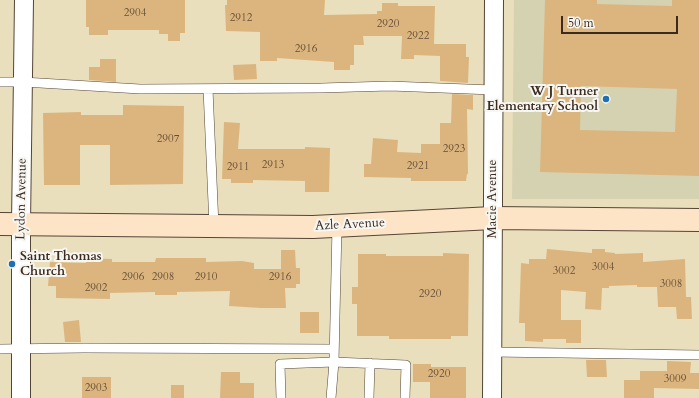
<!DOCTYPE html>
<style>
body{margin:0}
#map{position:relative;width:699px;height:398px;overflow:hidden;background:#e9dfbc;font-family:Cardo,serif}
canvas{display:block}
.scale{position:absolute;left:561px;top:16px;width:117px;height:18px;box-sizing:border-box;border:2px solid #3b2a1e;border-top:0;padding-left:5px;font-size:12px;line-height:14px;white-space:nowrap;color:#3b2a1e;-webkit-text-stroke:3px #f6f6f2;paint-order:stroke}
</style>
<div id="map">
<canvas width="699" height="398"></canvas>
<div class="scale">50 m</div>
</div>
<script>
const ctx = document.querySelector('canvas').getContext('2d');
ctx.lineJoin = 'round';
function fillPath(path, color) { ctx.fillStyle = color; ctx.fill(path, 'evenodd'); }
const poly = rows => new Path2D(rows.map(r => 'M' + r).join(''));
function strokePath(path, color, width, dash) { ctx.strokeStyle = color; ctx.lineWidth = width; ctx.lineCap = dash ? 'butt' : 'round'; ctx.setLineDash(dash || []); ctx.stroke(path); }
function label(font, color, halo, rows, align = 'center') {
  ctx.font = font + ' Cardo,serif'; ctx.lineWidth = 4; ctx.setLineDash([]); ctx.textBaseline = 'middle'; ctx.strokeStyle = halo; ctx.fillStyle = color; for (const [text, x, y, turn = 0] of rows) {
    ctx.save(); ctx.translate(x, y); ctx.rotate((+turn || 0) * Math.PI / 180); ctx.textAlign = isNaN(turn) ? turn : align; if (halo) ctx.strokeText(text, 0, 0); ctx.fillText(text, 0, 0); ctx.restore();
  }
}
fillPath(poly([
 [514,0,699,0,699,199,512,199]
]), '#d5d2b2');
fillPath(poly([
 [86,0,185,0,185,33,180,33,180,41,168,41,168,34,159,34,159,30,108,30,108,35,89,35,89,27,86,27],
 [227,0,325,0,324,15,377,14,377,11,382,11,382,3,398,3,398,6,435,6,434,44,466,44,466,57,469,57,468,83,440,81,440,56,414,55,414,59,401,59,402,36,363,36,364,45,354,45,354,65,350,65,350,70,334,70,334,62,277,58,277,61,260,61,260,32,226,31,225,5,227,5],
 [545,0,597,0,597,4,672,6,672,0,699,0,699,176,540,172],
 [581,86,677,89,675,132,580,130],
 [100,59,116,59,116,82,89,80,89,67,100,67],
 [256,64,257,79,234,80,233,65],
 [452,94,473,95,473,110,467,109,468,174,467,174,466,181,411,181,411,178,364,177,364,164,371,164,373,138,398,140,397,152,421,153,421,144,440,144,440,123,451,123],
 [123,105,184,106,183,184,110,185,110,145,80,145,80,185,44,185,43,113,81,112,81,115,123,115],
 [224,122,240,123,238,149,305,149,305,147,330,148,329,192,305,192,305,181,253,180,253,183,231,183,231,179,222,179],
 [547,249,592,253,592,249,605,249,605,252,615,253,615,254,643,253,643,262,685,259,686,297,691,297,692,319,677,319,676,307,658,307,657,287,637,287,637,285,609,286,609,288,602,288,601,310,585,309,586,292,561,290,561,320,581,320,581,343,566,343,566,339,543,339,543,342,525,341,525,323,519,323,521,263,529,264,529,259,546,259],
 [281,250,295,250,296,268,300,268,300,284,296,284,296,288,285,288,286,308,261,308,229,306,230,291,177,292,177,295,155,295,155,292,110,293,110,299,56,298,56,286,48,286,50,262,86,263,86,258,112,259,112,262,155,262,156,258,206,258,206,262,242,261,254,263,254,269,281,269],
 [443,253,469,254,468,336,451,336,451,339,389,339,389,336,357,336,357,304,352,304,352,287,358,287,358,254,386,254,386,256,443,256],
 [300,312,319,312,319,333,300,333],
 [79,320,81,342,65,342,63,322],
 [586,360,606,360,607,377,587,377],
 [667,361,691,362,690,373,699,373,699,389,654,388,654,398,624,398,624,380,640,380,640,371,667,371],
 [413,364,431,364,431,367,466,367,466,398,430,398,430,382,413,382],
 [221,372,240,372,240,383,254,383,254,398,220,398],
 [82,377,111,377,111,398,82,398],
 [171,385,184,385,184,398,171,398]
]), '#dcb57e');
const service = poly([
 [0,82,23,82,140,89,321,88,390,86,493,90],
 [208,89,214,226],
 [0,349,84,348,334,349],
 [492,352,699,355],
 [281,398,280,364,334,362,406,365,405,398],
 [331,398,334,362,337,226],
 [369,398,370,363]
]);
const minor = poly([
 [21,398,21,224,24,0],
 [492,398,494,0]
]);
const secondary = poly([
 [0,224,313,227,493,218,699,220]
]);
strokePath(service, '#554536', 10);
strokePath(minor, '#554536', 20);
strokePath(secondary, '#554536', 24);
strokePath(service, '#fff', 9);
strokePath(minor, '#fff', 18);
strokePath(secondary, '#fee4c6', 22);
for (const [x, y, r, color] of [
 [606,99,4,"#1f6fb2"],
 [12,264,4,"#1f6fb2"]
]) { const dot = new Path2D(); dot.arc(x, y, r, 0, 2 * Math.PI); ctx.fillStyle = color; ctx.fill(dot); strokePath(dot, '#f6f6f2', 1.5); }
label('11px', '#634d36', null, [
 ["2904",135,13],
 ["2912",241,18],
 ["2920",388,24],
 ["2922",418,36],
 ["2916",306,49],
 ["2907",168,139],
 ["2923",454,149],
 ["2913",273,165],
 ["2921",418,166],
 ["2911",238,167],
 ["3004",603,267],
 ["3002",564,271],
 ["2906",133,277],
 ["2908",163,277],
 ["2910",206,277],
 ["2916",280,277],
 ["3008",671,284],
 ["2902",96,288],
 ["2920",430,294],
 ["2920",439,374],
 ["3009",675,379],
 ["2903",96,388]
]);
label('bold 13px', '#3b2a1e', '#f6f6f2', [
 ["W J Turner",598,92],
 ["Elementary School",598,107],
 ["Saint Thomas",20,257,"left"],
 ["Church",20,272,"left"]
], 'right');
label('13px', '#3b2a1e', '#f6f6f2', [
 ["Lydon Avenue",22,199,-89],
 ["Macie Avenue",493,199,-90],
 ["Azle Avenue",350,225,-3]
]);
</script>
